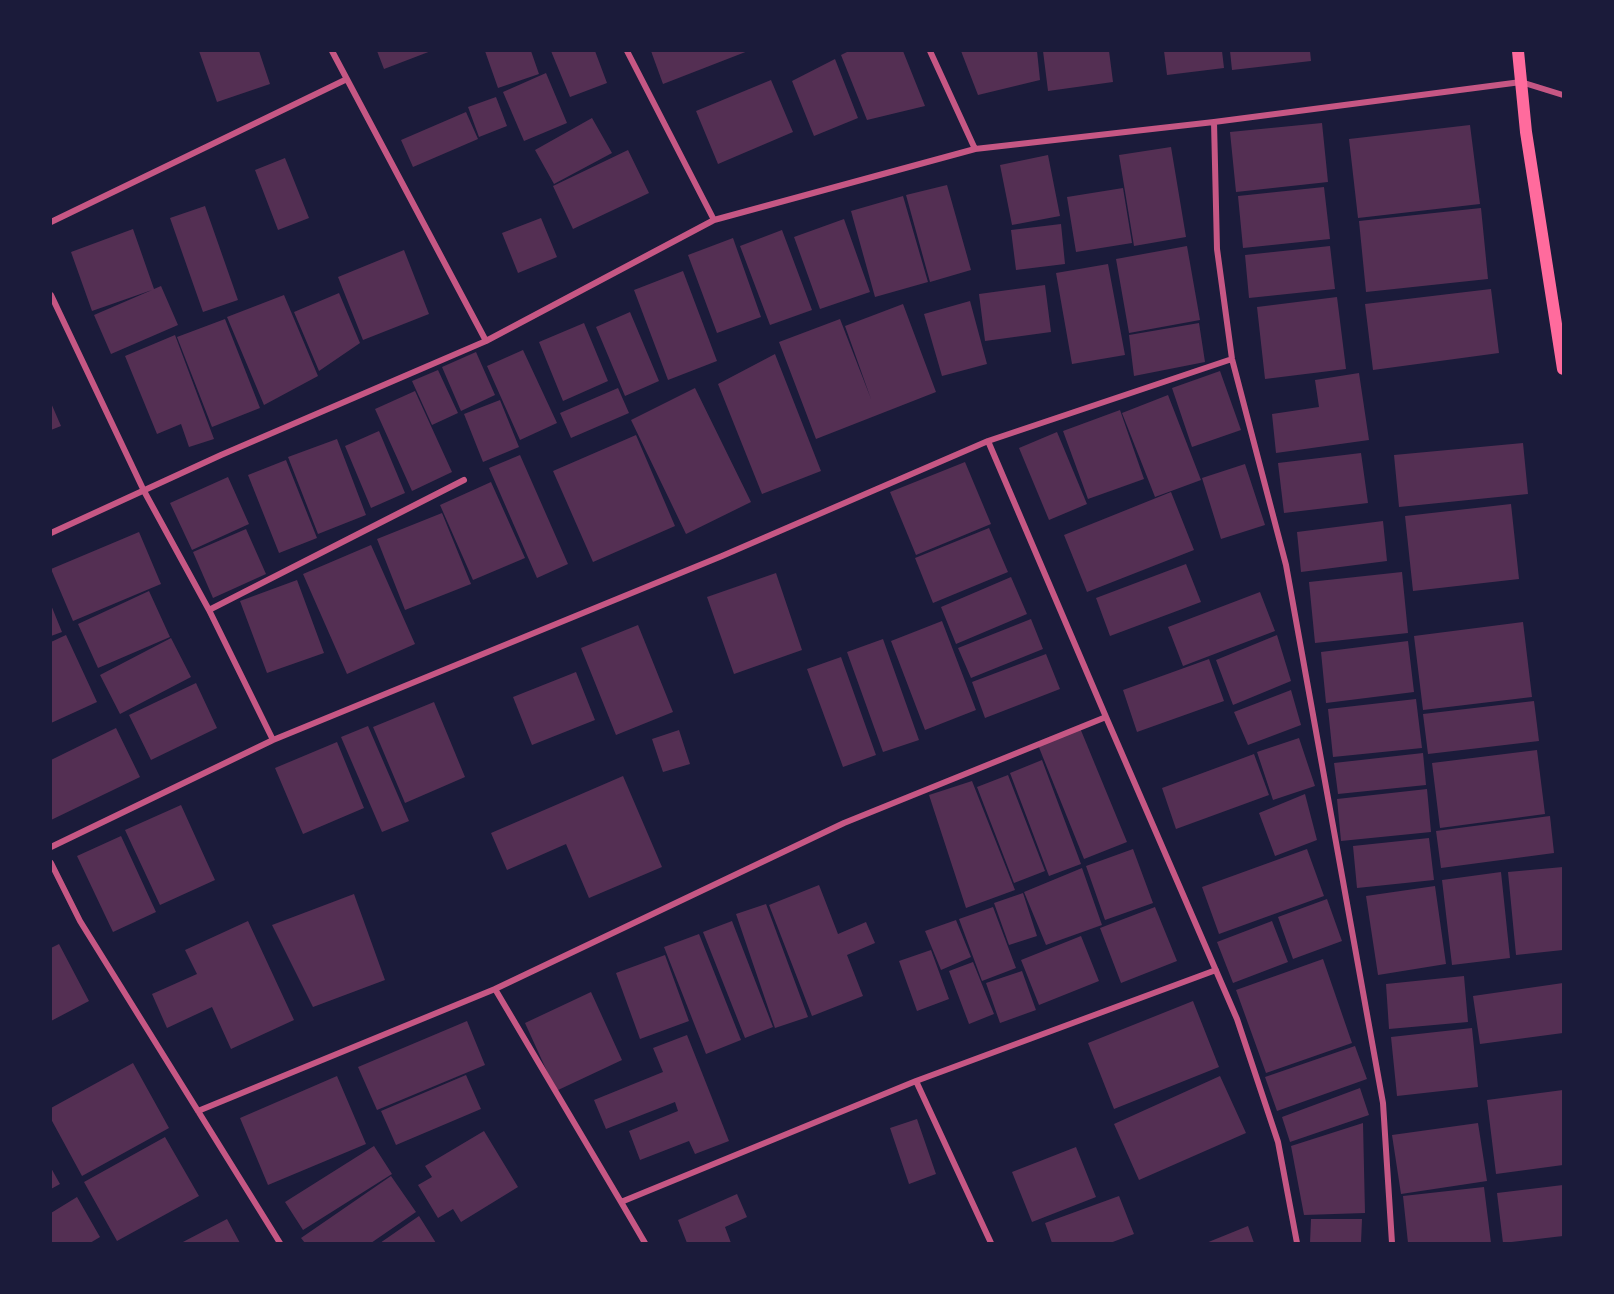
<!DOCTYPE html>
<style>
body{margin:0}
#map{position:relative;width:1614px;height:1294px;overflow:hidden;background:#1b1b3a;font-family:Jost,sans-serif}
canvas{display:block}
.frame{position:absolute;inset:0;border:52px solid #1b1b3a;pointer-events:none}
</style>
<div id="map">
<canvas width="1614" height="1294"></canvas>
<div class="frame"></div>
</div>
<script>
const ctx = document.querySelector('canvas').getContext('2d');
ctx.lineJoin = 'round';
function fillPath(path, color) { ctx.fillStyle = color; ctx.fill(path, 'evenodd'); }
const poly = rows => new Path2D(rows.map(r => 'M' + r).join(''));
function strokePath(path, color, width, dash) { ctx.strokeStyle = color; ctx.lineWidth = width; ctx.lineCap = dash ? 'butt' : 'round'; ctx.setLineDash(dash || []); ctx.stroke(path); }
fillPath(poly([
 [199,51,259,51,270,84,217,102],
 [377,51,431,51,384,69],
 [485,51,531,51,539,74,498,88],
 [551,51,595,51,607,83,570,97],
 [651,51,748,51,663,84],
 [849,51,903,51,925,106,867,120,841,55],
 [961,51,1037,51,1040,80,978,95],
 [1043,51,1109,51,1113,82,1048,91],
 [1164,51,1222,51,1224,68,1167,75],
 [1230,51,1310,51,1311,61,1232,70],
 [835,59,858,118,814,136,792,81],
 [546,73,567,123,524,141,503,92],
 [771,80,793,132,718,164,696,111],
 [496,97,507,126,479,137,468,107],
 [466,112,478,139,413,167,401,140],
 [592,118,612,153,554,184,535,150],
 [1322,123,1328,182,1236,192,1230,132],
 [1470,125,1480,204,1358,218,1349,139],
 [1171,147,1186,237,1134,246,1119,155],
 [628,150,649,193,573,229,553,186],
 [1048,155,1060,216,1012,225,1000,165],
 [285,158,309,218,278,230,255,170],
 [947,185,971,270,930,282,906,195],
 [1324,187,1330,239,1243,248,1238,196],
 [1123,188,1132,243,1076,252,1067,197],
 [903,196,928,282,875,297,851,211],
 [205,206,238,300,203,312,170,218],
 [1481,208,1488,279,1366,292,1359,221],
 [541,218,557,257,518,273,502,233],
 [844,219,870,292,820,309,794,237],
 [1061,224,1065,264,1016,270,1011,230],
 [133,229,154,289,161,286,178,325,111,354,94,315,152,290,92,311,71,252],
 [782,230,812,310,770,325,740,246],
 [733,238,761,317,717,333,688,255],
 [1187,246,1200,320,1129,333,1116,259],
 [1330,246,1335,289,1249,298,1245,255],
 [404,250,429,314,363,340,338,277],
 [1108,264,1125,355,1072,364,1056,273],
 [683,271,717,361,668,380,634,290],
 [1045,285,1051,332,985,341,979,294],
 [1491,289,1499,353,1373,370,1365,304],
 [339,293,360,343,319,371,294,312],
 [284,295,318,376,264,405,227,317],
 [1337,297,1346,369,1265,379,1257,307],
 [970,301,987,364,942,376,924,314],
 [903,304,936,392,816,439,779,342,840,319,871,399,845,326],
 [630,312,659,381,625,396,596,327],
 [225,319,260,408,212,427,177,337],
 [584,323,608,381,563,401,539,342],
 [1199,323,1205,362,1134,376,1129,335],
 [175,335,214,439,189,447,181,424,157,434,125,356],
 [523,350,557,423,520,440,487,366],
 [476,352,495,395,461,411,442,367],
 [775,354,821,471,762,494,718,384],
 [438,370,458,413,432,425,412,381],
 [1220,371,1241,430,1192,447,1172,388],
 [1359,373,1369,440,1276,453,1272,414,1319,407,1315,380],
 [618,388,629,413,571,438,560,413],
 [695,388,751,502,686,534,631,420],
 [415,391,452,472,412,491,375,409],
 [1168,395,1201,480,1155,497,1122,413],
 [500,400,519,447,483,462,464,414],
 [51,403,61,426,51,430],
 [1120,410,1144,479,1088,499,1063,431],
 [379,431,405,493,371,508,345,446],
 [1057,432,1087,504,1049,520,1019,448],
 [636,435,675,526,593,562,553,471],
 [337,439,366,515,318,534,288,457],
 [1523,443,1528,494,1399,507,1394,455],
 [1361,453,1368,503,1284,513,1278,463],
 [520,455,568,564,537,578,489,468],
 [286,460,317,538,279,553,248,475],
 [965,462,991,524,916,555,890,492],
 [1245,464,1265,525,1221,539,1202,478],
 [228,477,249,524,192,550,170,503],
 [491,482,525,558,473,580,440,505],
 [1171,492,1194,550,1087,592,1064,535],
 [1511,504,1519,579,1413,591,1405,516],
 [442,513,471,584,405,610,377,539],
 [1383,521,1387,561,1301,572,1297,532],
 [989,528,1008,572,933,603,915,558],
 [246,529,266,574,213,598,193,552],
 [139,532,161,584,73,621,51,569],
 [371,545,415,644,347,674,303,574],
 [1186,564,1201,602,1110,636,1096,598],
 [1402,572,1408,633,1315,643,1309,582],
 [776,573,802,650,734,674,707,597],
 [1011,577,1027,614,956,644,941,607],
 [297,580,324,653,267,673,240,601],
 [149,591,170,637,98,668,78,624],
 [1260,592,1275,631,1183,666,1168,627],
 [51,605,62,632,51,636],
 [1031,619,1043,649,971,678,958,648],
 [942,621,976,710,925,730,891,641],
 [1523,622,1532,697,1423,710,1414,636],
 [638,625,673,712,616,735,581,648],
 [66,635,97,702,51,723,51,642],
 [1277,635,1291,681,1233,705,1216,660],
 [171,638,191,677,120,714,100,675],
 [883,639,919,740,883,752,847,652],
 [1408,641,1414,692,1326,703,1321,652],
 [1046,654,1060,689,985,718,972,682],
 [841,657,876,755,843,767,807,669],
 [1209,659,1224,701,1137,732,1123,690],
 [576,672,595,720,532,745,513,697],
 [196,683,217,728,151,760,129,715],
 [1291,690,1301,725,1248,745,1234,712],
 [1416,699,1422,748,1333,757,1328,709],
 [1534,701,1539,741,1428,754,1423,714],
 [434,702,465,777,405,803,373,727],
 [368,726,409,821,382,832,341,737],
 [116,728,140,777,51,820,51,760],
 [1080,728,1127,842,1084,859,1038,745],
 [679,730,690,764,663,772,652,739],
 [1299,738,1315,786,1273,800,1257,752],
 [337,742,364,808,303,834,275,768],
 [1537,750,1545,814,1440,828,1432,763],
 [1423,753,1426,785,1338,794,1334,763],
 [1254,754,1269,795,1176,829,1162,788],
 [1042,760,1081,864,1049,876,1010,773],
 [1008,775,1045,871,1014,883,977,787],
 [623,776,662,867,589,898,566,844,507,870,491,833],
 [972,781,1015,890,966,908,929,795],
 [1427,789,1431,832,1341,841,1337,799],
 [1305,794,1317,840,1275,856,1259,813],
 [181,805,215,880,160,905,125,830],
 [1550,816,1554,853,1441,868,1436,831],
 [121,836,156,912,113,932,77,856],
 [1429,838,1434,880,1357,888,1353,846],
 [1133,849,1153,903,1105,920,1086,866],
 [1307,849,1324,896,1219,934,1202,887],
 [1563,867,1563,950,1516,955,1508,872],
 [1082,868,1102,925,1046,945,1024,892],
 [1501,872,1510,958,1452,965,1442,880],
 [819,885,838,934,866,922,875,943,847,955,863,996,812,1016,769,905],
 [1435,886,1446,964,1378,975,1366,896],
 [1023,893,1037,936,1009,945,994,903],
 [354,894,385,980,313,1007,272,925],
 [1327,899,1342,941,1293,959,1278,917],
 [766,904,808,1017,775,1028,736,914],
 [993,907,1016,968,982,981,959,919],
 [1155,907,1177,961,1121,983,1100,928],
 [956,920,971,957,941,970,925,931],
 [248,921,294,1020,231,1049,212,1007,167,1028,152,994,197,974,185,950],
 [732,921,773,1027,745,1038,703,932],
 [1272,921,1288,962,1233,983,1217,942],
 [699,934,741,1040,706,1054,664,947],
 [1081,936,1099,981,1039,1005,1021,960],
 [59,944,89,1001,51,1021,51,948],
 [931,950,949,999,917,1011,899,961],
 [665,955,689,1021,640,1039,616,973],
 [1323,959,1352,1043,1266,1073,1236,990],
 [973,962,994,1014,969,1024,949,971],
 [1022,971,1036,1010,1000,1023,986,983],
 [1464,976,1468,1022,1389,1029,1386,984],
 [1563,983,1563,1033,1480,1044,1473,996],
 [591,992,622,1060,556,1091,525,1023],
 [1193,1001,1219,1067,1114,1109,1088,1043],
 [467,1021,485,1065,377,1110,358,1067],
 [1472,1028,1478,1087,1397,1096,1391,1037],
 [687,1035,729,1141,695,1154,689,1141,640,1160,629,1131,678,1111,675,1102,606,1129,594,1100,663,1072,653,1048],
 [1355,1046,1367,1079,1277,1111,1265,1077],
 [133,1063,169,1128,82,1176,51,1119,51,1108],
 [466,1075,481,1109,396,1145,381,1111],
 [337,1076,366,1144,268,1185,240,1118],
 [1220,1076,1246,1133,1139,1180,1114,1124],
 [1360,1088,1369,1115,1290,1142,1282,1117],
 [1563,1090,1563,1165,1496,1174,1487,1100],
 [917,1119,936,1174,909,1184,890,1128],
 [1363,1123,1365,1213,1304,1215,1291,1146],
 [1478,1123,1487,1181,1401,1194,1392,1135],
 [484,1131,518,1187,461,1222,453,1209,438,1218,418,1185,432,1177,425,1166],
 [165,1137,199,1196,117,1241,84,1182],
 [374,1146,392,1174,303,1230,285,1202],
 [1076,1147,1096,1197,1032,1222,1012,1172],
 [51,1168,60,1184,51,1189],
 [391,1176,416,1212,371,1243,305,1243,301,1238],
 [1563,1185,1563,1236,1503,1243,1497,1193],
 [1484,1187,1491,1243,1408,1243,1403,1196],
 [737,1194,747,1217,725,1227,731,1243,687,1243,678,1220],
 [1119,1196,1134,1234,1110,1243,1052,1243,1045,1223],
 [77,1197,100,1237,90,1243,51,1243,51,1213],
 [419,1216,436,1243,380,1243],
 [227,1219,240,1243,181,1243],
 [1311,1219,1362,1219,1361,1243,1310,1243],
 [1248,1226,1254,1243,1206,1243]
]), '#542f53');
strokePath(poly([
 [332,51,486,341],
 [627,51,714,220],
 [930,51,975,149],
 [1214,122,1217,249,1232,359,1286,565,1383,1103,1392,1243],
 [51,222,347,79],
 [51,295,144,491,209,610,273,740],
 [988,441,1106,717],
 [51,533,221,455,486,341,714,220,975,149,1214,122,1521,82,1563,95],
 [209,610,464,480],
 [51,847,273,740,722,556,988,441,1232,359],
 [51,863,80,921,280,1243],
 [916,1081,1216,970],
 [198,1111,495,989],
 [621,1202,645,1243],
 [991,1243,916,1081,621,1202,495,989,844,823,1106,717,1237,1019,1278,1142,1297,1243]
]), '#c65784', 6);
strokePath(poly([
 [1518,51,1526,132,1563,369]
]), '#ff6b9d', 12);
</script>
